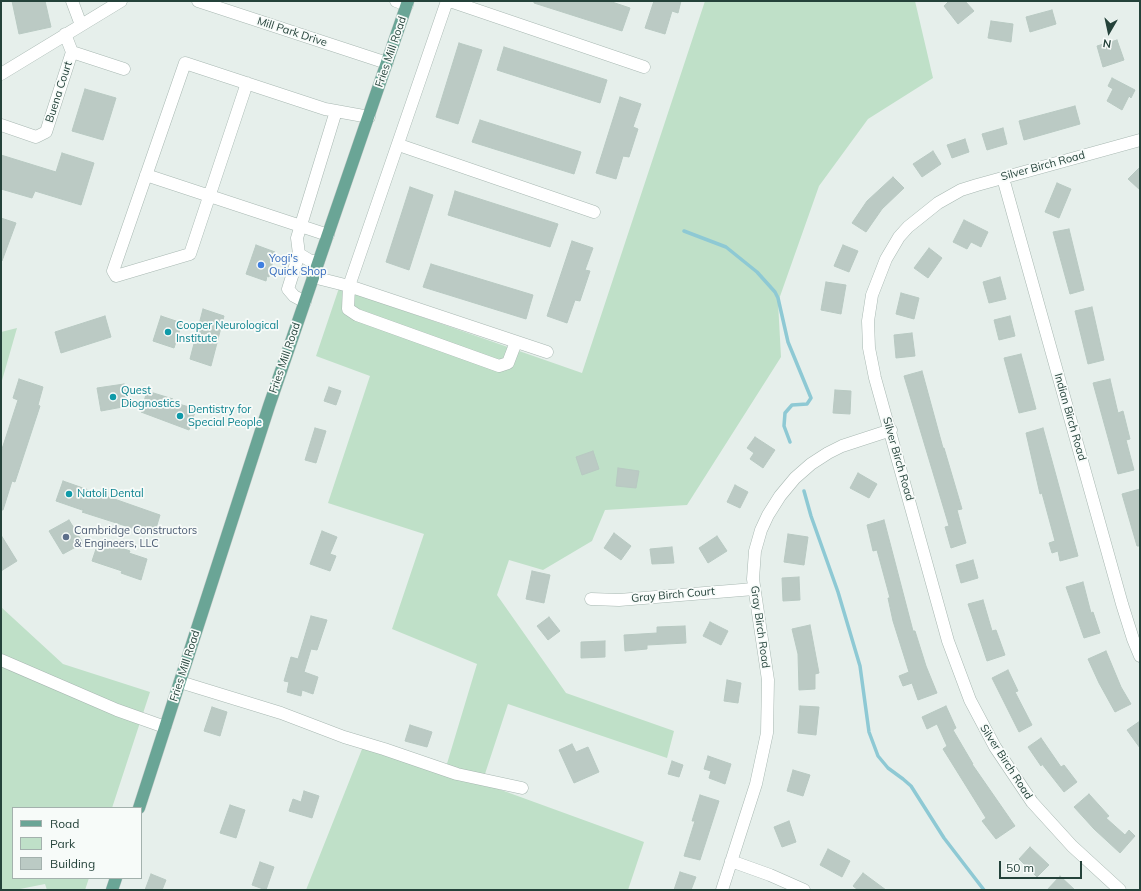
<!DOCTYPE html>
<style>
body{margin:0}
#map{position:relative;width:1141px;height:891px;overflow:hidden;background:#e6efeb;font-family:Mulish,sans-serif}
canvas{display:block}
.frame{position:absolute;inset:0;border:2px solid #24423a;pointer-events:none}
.legend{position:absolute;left:12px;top:807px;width:130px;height:72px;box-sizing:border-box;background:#f7fbf9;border:1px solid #a3b1ad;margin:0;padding:5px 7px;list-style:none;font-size:12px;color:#24423a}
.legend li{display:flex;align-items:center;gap:8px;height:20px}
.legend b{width:20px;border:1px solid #a3b1ad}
.north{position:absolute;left:1089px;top:12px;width:40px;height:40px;-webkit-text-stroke:3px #f7fbf9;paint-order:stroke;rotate:189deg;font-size:11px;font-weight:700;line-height:16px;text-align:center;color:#24423a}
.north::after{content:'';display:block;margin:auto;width:14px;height:18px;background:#24423a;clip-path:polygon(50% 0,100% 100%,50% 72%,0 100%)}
.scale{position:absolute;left:999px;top:861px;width:83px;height:18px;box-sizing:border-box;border:2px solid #24423a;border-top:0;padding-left:5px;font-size:12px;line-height:14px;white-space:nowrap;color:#24423a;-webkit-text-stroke:3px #f7fbf9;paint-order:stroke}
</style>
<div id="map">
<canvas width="1141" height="891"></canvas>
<div class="frame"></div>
<ul class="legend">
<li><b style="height:5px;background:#6aa596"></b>Road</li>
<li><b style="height:11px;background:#bfe0c8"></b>Park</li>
<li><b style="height:11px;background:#bbcac4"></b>Building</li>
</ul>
<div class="north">N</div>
<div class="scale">50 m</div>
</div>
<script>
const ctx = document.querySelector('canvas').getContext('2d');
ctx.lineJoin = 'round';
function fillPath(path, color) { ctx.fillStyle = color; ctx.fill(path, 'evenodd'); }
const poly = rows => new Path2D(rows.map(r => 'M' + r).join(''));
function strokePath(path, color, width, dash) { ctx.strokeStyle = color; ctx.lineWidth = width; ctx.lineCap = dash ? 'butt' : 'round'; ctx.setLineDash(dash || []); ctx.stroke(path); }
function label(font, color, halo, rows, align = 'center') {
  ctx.font = font + ' Mulish,sans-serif'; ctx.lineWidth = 3.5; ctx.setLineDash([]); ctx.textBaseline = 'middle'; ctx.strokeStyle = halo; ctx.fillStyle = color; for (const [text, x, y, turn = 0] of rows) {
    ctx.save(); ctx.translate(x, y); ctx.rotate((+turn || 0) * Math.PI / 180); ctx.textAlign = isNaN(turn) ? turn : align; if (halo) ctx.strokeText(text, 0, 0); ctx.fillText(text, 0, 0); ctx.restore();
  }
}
fillPath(poly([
 [705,1,915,1,933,78,868,119,819,186,778,302,781,357,687,505,605,510,592,541,543,570,509,560,497,595,566,693,674,731,667,758,508,704,482,783,644,842,628,890,306,890,366,739,446,767,477,664,392,629,424,534,328,503,370,376,316,356,339,288,582,373],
 [17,328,1,384,1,332],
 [1,607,63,664,150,692,112,808,13,808,13,878,89,878,85,890,47,890,45,884,15,890,1,890]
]), '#bfe0c8');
strokePath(poly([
 [684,231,726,247,757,272,775,292,778,298,788,342,811,398,807,404,792,405,785,413,784,426,790,442],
 [804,491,811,516,838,592,860,666,869,732,878,756,888,768,903,779,911,786,944,838,984,890]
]), '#8ec9d4', 3.5);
const building = poly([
 [12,1,45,1,51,27,19,34,12,1],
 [534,1,609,1,630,8,622,31,534,3,534,1],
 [654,1,681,1,678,13,672,11,665,34,645,28,654,1],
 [949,1,965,1,974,11,958,24,944,6,949,1],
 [1052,10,1056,24,1030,32,1026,17,1052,10],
 [991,21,1013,24,1011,42,988,38,991,21],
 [1117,40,1124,60,1103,67,1097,46,1117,40],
 [459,43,482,50,458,124,436,117,459,43],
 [504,47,607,80,600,103,497,70,504,47],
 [1112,78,1135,90,1131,98,1129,96,1122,110,1107,101,1113,89,1108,86,1112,78],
 [85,89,116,98,103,140,72,131,85,89],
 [620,97,641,104,633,127,638,129,629,157,623,156,616,179,596,173,620,97],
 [1075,106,1080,124,1024,140,1019,121,1075,106],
 [480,120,581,152,574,174,472,142,480,120],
 [1003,128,1007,144,987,150,982,134,1003,128],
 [965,139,969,152,952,158,947,145,965,139],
 [933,151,941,164,922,177,913,164,933,151],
 [62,153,94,163,81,205,35,191,32,198,1,189,1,155,56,172,62,153],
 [1140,167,1140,190,1128,179,1140,167],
 [893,177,904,188,882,209,866,232,852,223,867,201,893,177],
 [1057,183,1071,189,1059,218,1045,212,1057,183],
 [410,187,433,195,409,270,386,262,410,187],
 [455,191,558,224,550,247,448,215,455,191],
 [1,218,16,223,2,261,1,261,1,218],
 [964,220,988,232,981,247,971,242,967,249,953,242,964,220],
 [1069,229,1084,290,1070,294,1053,232,1069,229],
 [572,241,593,248,585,270,590,271,580,301,575,300,567,323,547,316,572,241],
 [256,245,275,252,269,277,267,276,266,281,246,274,256,245],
 [843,245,858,251,849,272,834,266,843,245],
 [929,248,942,258,928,278,914,268,929,248],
 [431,264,533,295,526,319,423,287,431,264],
 [1000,277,1006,299,989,303,983,282,1000,277],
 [826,282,846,285,841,314,821,310,826,282],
 [901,293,919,298,914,319,896,314,901,293],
 [1092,307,1104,360,1088,364,1075,311,1092,307],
 [203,309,224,316,211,366,190,359,203,309],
 [105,316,111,337,61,353,55,332,105,316],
 [161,316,182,323,174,348,153,341,161,316],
 [1010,316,1015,336,999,340,994,320,1010,316],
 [912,333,915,356,896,358,894,335,912,333],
 [1021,354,1036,409,1019,413,1004,358,1021,354],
 [922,371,943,448,944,448,962,509,957,510,966,543,951,548,945,527,949,526,904,376,922,371],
 [19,379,43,387,38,405,40,406,15,482,12,481,3,510,1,510,1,452,18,400,13,398,19,379],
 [1110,379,1118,413,1123,411,1130,439,1126,440,1134,470,1118,474,1093,383,1110,379],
 [124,384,128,406,101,411,97,388,124,384],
 [329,387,341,391,336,405,324,401,329,387],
 [835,390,851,391,850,414,833,413,835,390],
 [147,391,173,399,172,402,196,409,189,430,141,412,147,391],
 [315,428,326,431,316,463,305,460,315,428],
 [1043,428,1078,556,1060,561,1058,551,1052,553,1049,543,1055,541,1042,493,1040,494,1026,433,1043,428],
 [755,437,775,450,763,468,750,459,754,453,747,448,755,437],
 [593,451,599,469,582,475,576,457,593,451],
 [618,468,639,471,636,488,616,486,618,468],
 [858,473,877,484,869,498,850,488,858,473],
 [63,481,160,515,154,535,82,512,85,511,56,501,63,481],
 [735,485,748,492,740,508,727,502,735,485],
 [1140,489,1140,546,1137,546,1122,494,1140,489],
 [69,520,83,543,63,554,49,531,69,520],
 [884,520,913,631,915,631,926,666,937,693,918,700,912,683,903,686,899,676,909,672,893,621,888,598,890,598,877,550,873,551,867,525,884,520],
 [322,531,337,537,330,554,336,556,330,571,310,564,322,531],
 [614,533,631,546,621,560,604,548,614,533],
 [788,534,808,537,804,565,784,562,788,534],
 [1,535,17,561,1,571,1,535],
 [717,536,727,551,708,563,699,548,717,536],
 [99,540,130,551,129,553,147,559,141,580,121,573,122,571,92,561,99,540],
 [672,547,674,563,652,564,650,549,672,547],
 [973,560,978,578,961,583,956,565,973,560],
 [532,571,550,575,544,603,526,599,532,571],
 [799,577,800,600,783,601,782,578,799,577],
 [1083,582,1091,613,1093,612,1100,633,1084,638,1066,587,1083,582],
 [983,600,992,631,996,630,1005,655,987,661,968,604,983,600],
 [311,616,327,620,317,650,311,649,304,672,318,677,313,694,302,690,301,696,287,692,289,682,284,681,291,657,298,659,311,616],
 [549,617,560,631,548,640,537,626,549,617],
 [710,622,728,631,721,645,703,636,710,622],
 [810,625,819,673,815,674,815,689,799,690,798,654,792,629,810,625],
 [685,626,686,643,647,645,647,649,625,651,624,635,657,633,657,627,685,626],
 [605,641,605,657,581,658,581,642,605,641],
 [1106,651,1121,687,1131,704,1115,712,1099,683,1088,659,1106,651],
 [1008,670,1018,691,1015,692,1032,725,1019,732,992,678,1008,670],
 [727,680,741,683,738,703,724,701,727,680],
 [800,706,819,707,816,735,798,733,800,706],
 [946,706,956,728,953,730,973,764,972,764,1015,826,996,839,982,821,986,818,943,749,947,746,937,724,927,729,922,717,946,706],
 [212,707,227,712,220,736,204,731,212,707],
 [1140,721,1140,748,1127,730,1140,721],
 [410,725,432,732,427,747,405,741,410,725],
 [1041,738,1061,767,1064,765,1077,782,1064,792,1042,764,1041,766,1028,747,1041,738],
 [572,744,576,752,588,747,599,772,574,783,559,750,572,744],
 [708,756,731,764,725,784,709,778,711,771,704,769,708,756],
 [672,761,683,765,679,777,668,774,672,761],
 [793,770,810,775,803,796,787,791,793,770],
 [304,791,319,796,312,818,289,811,293,799,301,802,304,791],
 [1089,794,1109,816,1106,818,1125,835,1129,830,1135,836,1120,853,1094,829,1074,807,1089,794],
 [700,795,719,801,700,860,684,856,695,821,692,821,700,795],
 [230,805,245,810,236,838,220,833,230,805],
 [789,821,796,842,782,847,774,827,789,821],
 [1030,847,1049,865,1037,877,1019,859,1030,847],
 [828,849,850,861,842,877,820,865,828,849],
 [260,862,274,867,266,890,252,885,260,862],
 [680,872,696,877,691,890,674,890,680,872],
 [863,873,886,890,858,890,853,886,863,873],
 [151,874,166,880,162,890,145,890,151,874],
 [1060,876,1075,890,1047,890,1060,876]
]);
fillPath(building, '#bbcac4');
strokePath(building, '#b8c9c2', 1);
const minor = poly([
 [72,1,81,25],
 [198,1,387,63],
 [396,1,407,5],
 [447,1,349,286,348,309,357,315,499,366,508,363,516,342],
 [450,1,644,67],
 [72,52,124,69],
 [1,74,121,1],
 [247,83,190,254,116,276,113,271,185,63,325,109,369,117],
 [1,125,36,137,46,132,72,52,65,34],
 [399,145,594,212],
 [146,175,328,235],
 [1003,178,1122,604,1133,639,1140,656],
 [299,254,288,289,294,296,305,302],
 [318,262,309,260,299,254,297,238,336,111],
 [313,277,349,286,547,352],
 [591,599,619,600,754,589],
 [1,660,117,710,165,727],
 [180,682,281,713,344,737,384,749,457,774,522,788],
 [731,861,770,875,804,890],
 [722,890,756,784,767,733,768,680,753,579,755,551,761,530,768,515,780,496,795,478,811,464,828,453,842,446,891,430],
 [1120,890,1072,846,1032,802,995,747,970,700,948,641,875,378,869,348,868,321,872,295,886,259,899,237,908,227,938,203,961,190,977,185,1140,140]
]);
const major = poly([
 [139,808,269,406,408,1],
 [112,890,116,878]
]);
strokePath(minor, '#a8b8b2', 13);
strokePath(major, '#c2cac8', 13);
strokePath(minor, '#fff', 12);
strokePath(major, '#6aa596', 12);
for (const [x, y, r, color] of [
 [261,265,4,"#3f7fe0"],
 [168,332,4,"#0f9aa8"],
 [113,397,4,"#0f9aa8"],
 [180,416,4,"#0f9aa8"],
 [69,494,4,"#0f9aa8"],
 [66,537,4,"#5c6f8a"]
]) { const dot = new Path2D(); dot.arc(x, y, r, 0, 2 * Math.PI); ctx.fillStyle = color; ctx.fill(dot); strokePath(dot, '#f7fbf9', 1.5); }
label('11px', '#24423a', '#f7fbf9', [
 ["Mill Park Drive",292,32,18],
 ["Fries Mill Road",391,52,-71],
 ["Buena Court",59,92,-72],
 ["Silver Birch Road",1043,166,-15],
 ["Fries Mill Road",285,358,-71],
 ["Indian Birch Road",1070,417,74],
 ["Silver Birch Road",898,459,74],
 ["Gray Birch Court",673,595,-5],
 ["Gray Birch Road",760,627,82],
 ["Fries Mill Road",185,666,-72],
 ["Silver Birch Road",1006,762,57]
]);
label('11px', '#366cbe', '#f7fbf9', [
 ["Yogi's",269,259],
 ["Quick Shop",269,272]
], 'left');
label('11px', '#0d838f', '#f7fbf9', [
 ["Cooper Neurological",176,326],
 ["Institute",176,339],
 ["Quest",121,391],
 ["Diognostics",121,404],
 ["Dentistry for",188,410],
 ["Special People",188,423],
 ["Natoli Dental",77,494]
], 'left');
label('11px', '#4e5e75', '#f7fbf9', [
 ["Cambridge Constructors",74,531],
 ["& Engineers, LLC",74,544]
], 'left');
</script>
